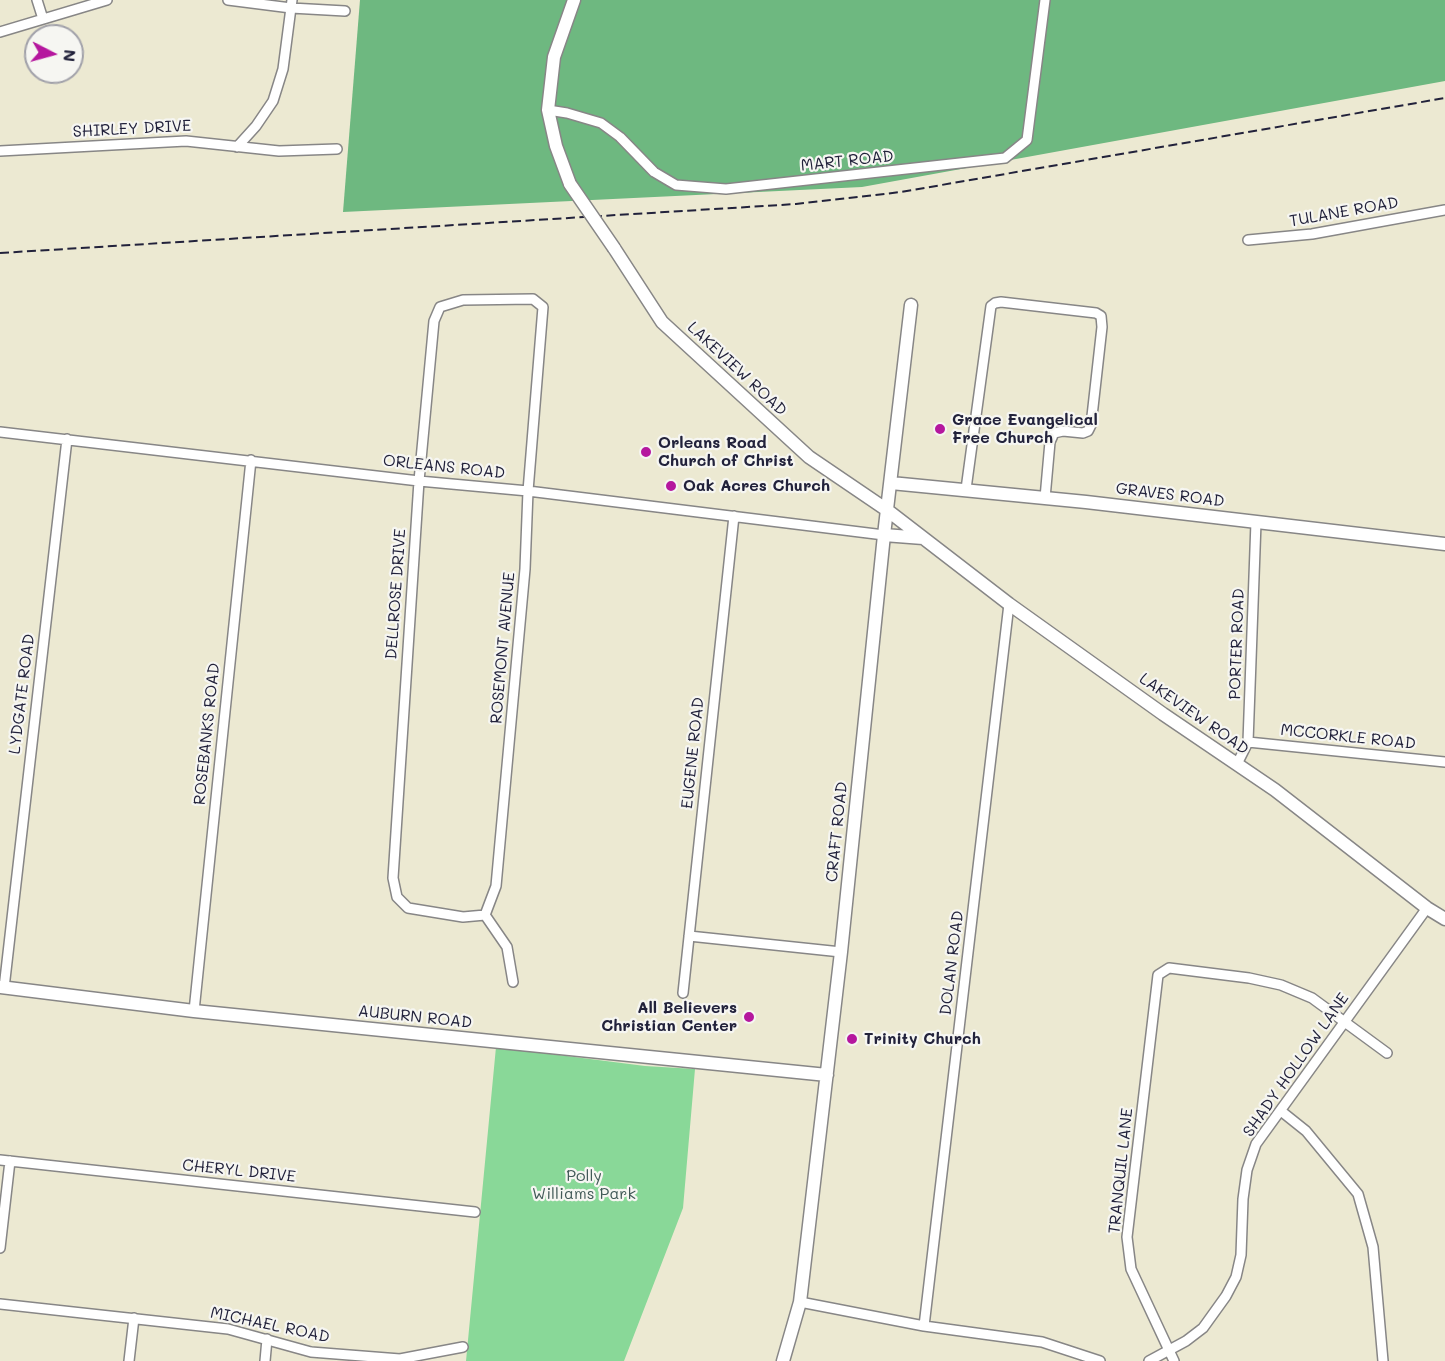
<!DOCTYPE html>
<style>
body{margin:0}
#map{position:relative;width:1445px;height:1361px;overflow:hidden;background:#ece9d2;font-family:Mali,sans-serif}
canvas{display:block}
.north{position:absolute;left:24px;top:24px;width:60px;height:60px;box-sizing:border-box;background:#f6f6f2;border:2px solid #a1a1a9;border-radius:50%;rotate:96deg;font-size:16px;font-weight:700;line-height:24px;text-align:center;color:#22223b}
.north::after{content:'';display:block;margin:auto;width:21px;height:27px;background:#b5179e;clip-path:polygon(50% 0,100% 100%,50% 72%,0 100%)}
</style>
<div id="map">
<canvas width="1445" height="1361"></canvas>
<div class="north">N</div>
</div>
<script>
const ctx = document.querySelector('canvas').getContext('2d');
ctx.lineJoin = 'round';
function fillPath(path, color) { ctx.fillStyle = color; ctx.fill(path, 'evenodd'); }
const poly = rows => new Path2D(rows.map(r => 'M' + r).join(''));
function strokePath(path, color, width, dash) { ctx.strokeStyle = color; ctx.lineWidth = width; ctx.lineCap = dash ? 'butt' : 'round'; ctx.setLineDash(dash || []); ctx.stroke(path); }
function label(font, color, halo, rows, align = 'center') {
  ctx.font = font + ' Mali,sans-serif'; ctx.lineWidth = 4.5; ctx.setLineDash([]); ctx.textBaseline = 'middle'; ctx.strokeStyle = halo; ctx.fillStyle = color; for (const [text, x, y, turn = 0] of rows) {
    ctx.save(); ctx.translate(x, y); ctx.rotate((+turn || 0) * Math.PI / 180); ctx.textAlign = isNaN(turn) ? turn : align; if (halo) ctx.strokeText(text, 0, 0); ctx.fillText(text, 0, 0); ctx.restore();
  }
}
fillPath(poly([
 [496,1047,645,1066,695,1069,683,1208,624,1361,466,1361]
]), '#89d898');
fillPath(poly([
 [360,0,1445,0,1445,81,862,187,343,212]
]), '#6eb880');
const street = poly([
 [37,0,43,19],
 [228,0,291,8,345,11],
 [0,32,107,0],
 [548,110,567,113,601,123,620,137,654,172,676,185,726,189,1005,158,1027,140,1045,0],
 [237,147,256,126,273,101,283,69,292,0],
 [0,151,186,141,279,151,337,149],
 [1248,240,1312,234,1445,210],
 [0,432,419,481,528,491,884,535],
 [966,489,991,306,995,303,1001,302,1096,313,1101,316,1102,327,1091,425,1088,431,1083,433,1063,431,1054,433,1050,442,1045,498],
 [1248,742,1445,762],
 [1237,764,1248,742,1256,522],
 [485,915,463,917,408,908,397,897,393,878,419,481,434,321,440,307,463,300,533,299,543,307,528,491,525,569,496,886,485,915,507,947,513,982],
 [689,936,841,952],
 [4,988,67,439],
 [683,993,734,516],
 [194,1011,251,460],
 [1281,1111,1306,1131,1358,1194,1373,1247,1383,1361],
 [0,1160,475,1212],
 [0,1248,10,1161],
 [800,1302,924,1326,1042,1342,1100,1361],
 [0,1304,228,1329,311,1352,400,1359,463,1347],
 [924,1326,1009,604],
 [129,1361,134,1318],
 [265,1361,267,1339],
 [1149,1361,1186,1341,1203,1328,1226,1296,1236,1277,1241,1255,1243,1199,1247,1170,1256,1144,1427,908],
 [1174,1361,1131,1269,1127,1237,1158,975,1169,968,1249,978,1281,985,1312,998,1387,1053]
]);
const secondary = poly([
 [570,184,556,146,548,110,554,57,574,0],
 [614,248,662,322,809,457,887,510,1009,604,1163,714,1275,790,1427,908,1445,919],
 [891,483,1086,502,1445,544],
 [884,535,923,538],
 [0,987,194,1011,827,1075],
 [783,1361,800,1302,841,952,884,535,911,305]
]);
strokePath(street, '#878686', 12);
strokePath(secondary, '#878686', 15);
strokePath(street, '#fff', 9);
strokePath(secondary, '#fff', 12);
strokePath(poly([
 [0,253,796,204,901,192,1445,98]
]), '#22223b', 2, [9, 4.5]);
const secondaryBridge = poly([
 [570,184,614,248]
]);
strokePath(secondaryBridge, '#878686', 15, []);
strokePath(secondaryBridge, '#fff', 12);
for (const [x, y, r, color] of [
 [940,429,6,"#b5179e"],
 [646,452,6,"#b5179e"],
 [671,486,6,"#b5179e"],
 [749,1017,6,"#b5179e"],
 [852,1039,6,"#b5179e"]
]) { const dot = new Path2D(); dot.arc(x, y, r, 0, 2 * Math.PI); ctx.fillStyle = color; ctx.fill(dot); strokePath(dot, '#f6f6f2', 2); }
label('16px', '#22223b', '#f6f6f2', [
 ["SHIRLEY DRIVE",132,129,-3],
 ["MART ROAD",847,161,-6],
 ["TULANE ROAD",1344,212,-10],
 ["LAKEVIEW ROAD",737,369,43],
 ["ORLEANS ROAD",444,467,6],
 ["GRAVES ROAD",1170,495,7],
 ["DELLROSE DRIVE",396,594,-86],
 ["PORTER ROAD",1237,644,-88],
 ["ROSEMONT AVENUE",503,648,-85],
 ["LYDGATE ROAD",22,694,-83],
 ["LAKEVIEW ROAD",1194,714,35],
 ["ROSEBANKS ROAD",207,734,-84],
 ["MCCORKLE ROAD",1348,737,6],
 ["EUGENE ROAD",693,753,-84],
 ["CRAFT ROAD",837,832,-84],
 ["DOLAN ROAD",952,963,-83],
 ["AUBURN ROAD",415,1017,6],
 ["SHADY HOLLOW LANE",1296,1065,-55],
 ["CHERYL DRIVE",239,1171,6],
 ["TRANQUIL LANE",1121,1171,-84],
 ["MICHAEL ROAD",270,1325,12]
]);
label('bold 16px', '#22223b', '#f6f6f2', [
 ["Grace Evangelical",952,420],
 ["Free Church",952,438],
 ["Orleans Road",658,443],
 ["Church of Christ",658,461],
 ["Oak Acres Church",683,486],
 ["All Believers",737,1008,"right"],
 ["Christian Center",737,1026,"right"],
 ["Trinity Church",864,1039]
], 'left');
label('16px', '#415957', '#f6f6f2', [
 ["Polly",584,1176],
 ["Williams Park",584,1194]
]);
</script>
